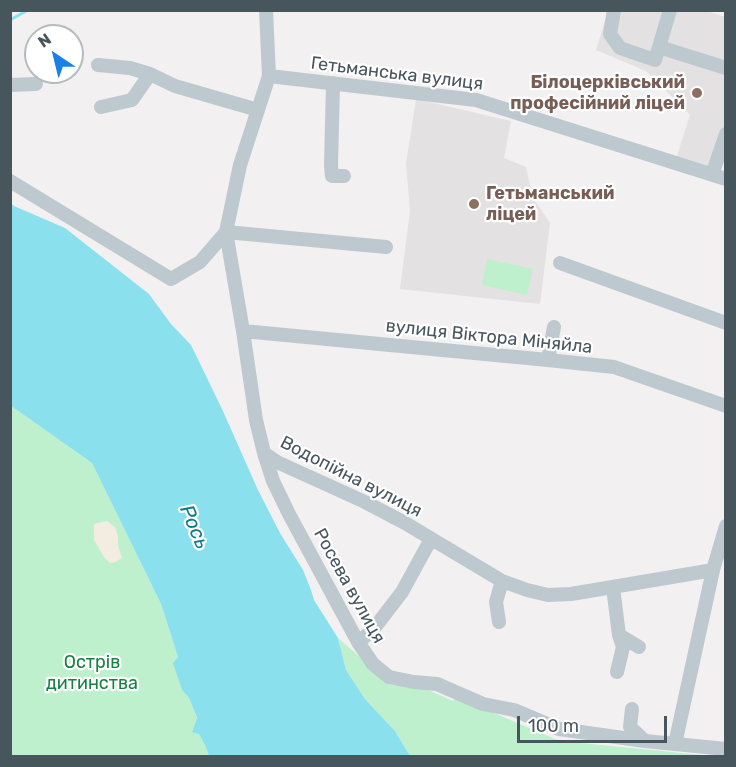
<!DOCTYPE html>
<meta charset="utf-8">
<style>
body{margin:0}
#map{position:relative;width:736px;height:767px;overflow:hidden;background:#f2f0f0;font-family:Rubik,sans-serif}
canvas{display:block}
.frame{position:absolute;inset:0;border:12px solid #47555d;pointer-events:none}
.north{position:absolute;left:24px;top:24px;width:60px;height:60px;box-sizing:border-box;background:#fff;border:2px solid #b5bbbe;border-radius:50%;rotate:325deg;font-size:16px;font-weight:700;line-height:24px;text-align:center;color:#47555d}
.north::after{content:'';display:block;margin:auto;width:21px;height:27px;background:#1881e4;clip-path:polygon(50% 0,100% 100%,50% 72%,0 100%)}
.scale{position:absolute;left:517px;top:716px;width:150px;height:27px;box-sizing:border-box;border:3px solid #47555d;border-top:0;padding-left:8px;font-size:18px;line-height:21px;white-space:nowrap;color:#47555d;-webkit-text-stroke:4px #fff;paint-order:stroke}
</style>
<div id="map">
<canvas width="736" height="767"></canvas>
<div class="frame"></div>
<div class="north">N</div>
<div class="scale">100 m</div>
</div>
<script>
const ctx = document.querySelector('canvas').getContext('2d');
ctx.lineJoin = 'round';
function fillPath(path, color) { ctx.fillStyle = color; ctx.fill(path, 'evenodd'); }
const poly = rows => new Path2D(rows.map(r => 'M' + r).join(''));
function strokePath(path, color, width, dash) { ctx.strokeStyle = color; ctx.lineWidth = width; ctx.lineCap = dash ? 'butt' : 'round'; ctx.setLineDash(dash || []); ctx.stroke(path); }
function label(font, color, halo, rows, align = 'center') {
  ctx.font = font + ' Rubik,sans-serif'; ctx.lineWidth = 4.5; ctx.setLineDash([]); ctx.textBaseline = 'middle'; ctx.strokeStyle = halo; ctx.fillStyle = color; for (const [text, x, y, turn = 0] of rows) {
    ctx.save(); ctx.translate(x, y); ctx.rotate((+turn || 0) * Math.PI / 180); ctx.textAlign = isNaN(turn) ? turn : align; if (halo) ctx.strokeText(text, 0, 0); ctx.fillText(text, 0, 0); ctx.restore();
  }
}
fillPath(poly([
 [608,11,707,11,725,17,725,146,716,171,676,159,690,115,646,71,596,50],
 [416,99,511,121,504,158,526,167,533,198,550,223,540,304,400,289,410,211,406,164]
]), '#e3e1e2');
fillPath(poly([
 [487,259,533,269,527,295,482,285],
 [11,406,92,463,161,604,178,657,174,663,182,690,189,698,197,719,192,731,199,734,205,745,209,756,11,756],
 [338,638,361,658,372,672,389,684,424,688,453,701,456,697,560,741,712,756,410,756,395,731,365,699,346,670]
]), '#bef0cd');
fillPath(poly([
 [107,521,115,527,118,536,118,545,122,558,115,562,110,563,104,557,94,540,94,524]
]), '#f3ece1');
fillPath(poly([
 [10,203,14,206,65,228,149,294,171,324,191,345,222,409,258,490,280,533,303,570,311,590,314,600,338,638,346,670,365,699,395,731,410,756,209,756,205,745,199,734,192,732,197,718,189,698,182,690,173,663,178,657,161,604,92,463,11,406]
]), '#8be0ed');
strokePath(poly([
 [10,20,28,10]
]), '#8be0ed', 3);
strokePath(poly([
 [266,10,269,76,240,165,226,232,243,331,256,420,264,453,277,462,365,502,405,523,502,581,527,590,548,595,571,594,713,570],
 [614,10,610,34,620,48,655,60,659,47,726,68],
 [659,47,670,10],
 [98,65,130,68,150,74,175,86,258,110],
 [269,76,476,100,726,179],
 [333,83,331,166,332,176,344,176],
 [10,85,36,84],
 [101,107,132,100,150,74],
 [712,175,726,134],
 [10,181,171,279,200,262,226,232,386,247],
 [560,263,726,323],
 [243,331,548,360,614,367,726,406],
 [548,360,554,327],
 [264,453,273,481,289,514,358,642,373,664,389,677,414,682,437,684,483,704,514,710,559,729,645,741,726,749],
 [613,587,619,635,639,647],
 [499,622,496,602,502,581],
 [358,642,372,631,402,592,431,539],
 [617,672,623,647,619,635],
 [632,709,630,727,645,741],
 [675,744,713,570,726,526]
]), '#bdc8cf', 14);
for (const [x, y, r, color] of [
 [697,93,6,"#8d6e63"],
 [474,204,6,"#8d6e63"]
]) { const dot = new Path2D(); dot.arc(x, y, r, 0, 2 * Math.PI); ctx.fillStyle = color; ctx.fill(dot); strokePath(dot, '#fff', 2); }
label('18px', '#47555d', '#fff', [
 ["Гетьманська вулиця",397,74,7],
 ["вулиця Віктора Міняйла",489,337,6],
 ["Водопійна вулиця",351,477,27],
 ["Росева вулиця",349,586,61]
]);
label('bold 18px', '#785e54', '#fff', [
 ["Білоцерківський",685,83],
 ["професійний ліцей",685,104],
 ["Гетьманський",486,194,"left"],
 ["ліцей",486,215,"left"]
], 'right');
label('18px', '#178043', '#fff', [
 ["Острів",92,663],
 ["дитинства",92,684]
]);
label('italic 20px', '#0c7c8d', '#fff', [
 ["Рось",194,527,67]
]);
</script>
